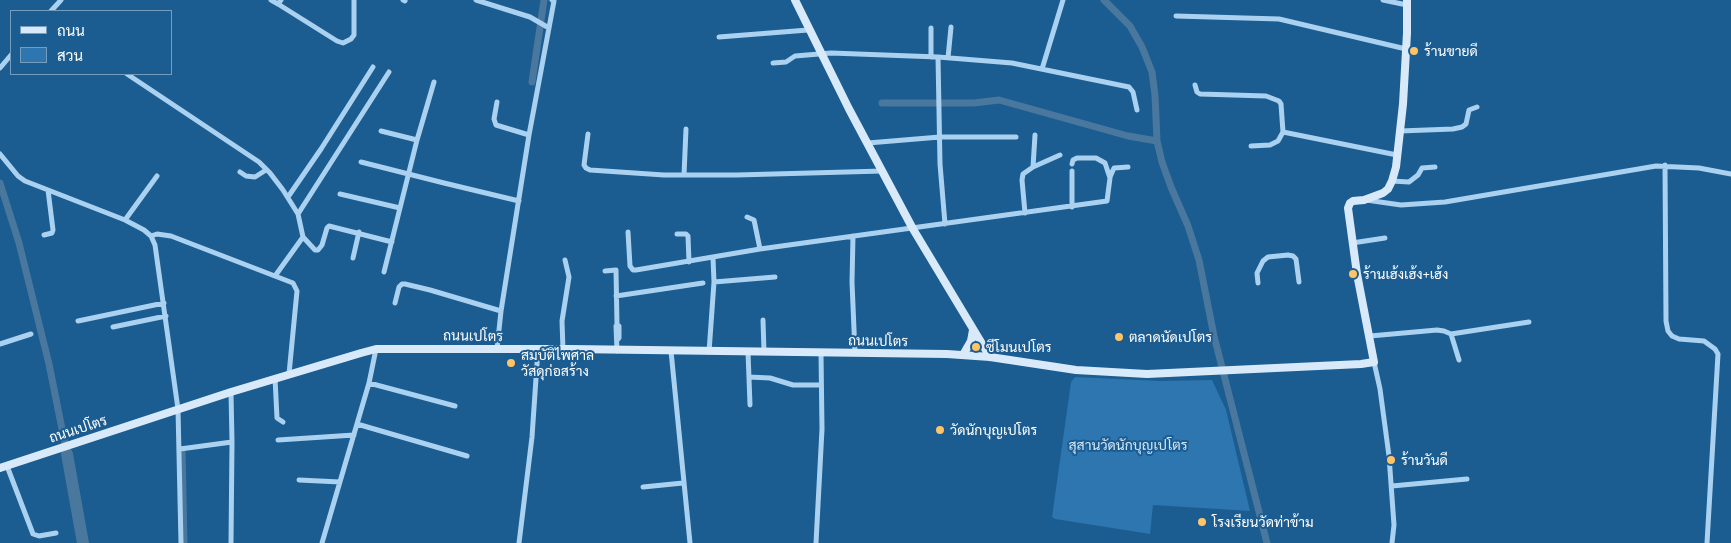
<!DOCTYPE html>
<meta charset="utf-8">
<style>
body{margin:0}
#map{position:relative;width:1731px;height:543px;overflow:hidden;background:#1b5c91;font-family:Barlow,Sarabun,sans-serif}
canvas{display:block}
.legend{position:absolute;left:10px;top:10px;width:162px;height:65px;box-sizing:border-box;background:#1b5c91;border:1px solid #769dbd;margin:0;padding:6px 9px;list-style:none;font-size:15px;color:#fff}
.legend li{display:flex;align-items:center;gap:10px;height:25px}
.legend b{width:25px;border:1px solid #769dbd}
</style>
<div id="map">
<canvas width="1731" height="543"></canvas>
<ul class="legend">
<li><b style="height:6px;background:#d8eafa"></b>ถนน</li>
<li><b style="height:14px;background:#2e76af"></b>สวน</li>
</ul>
</div>
<script>
const ctx = document.querySelector('canvas').getContext('2d');
ctx.lineJoin = 'round';
function fillPath(path, color) { ctx.fillStyle = color; ctx.fill(path, 'evenodd'); }
const poly = rows => new Path2D(rows.map(r => 'M' + r).join(''));
function strokePath(path, color, width, dash) { ctx.strokeStyle = color; ctx.lineWidth = width; ctx.lineCap = dash ? 'butt' : 'round'; ctx.setLineDash(dash || []); ctx.stroke(path); }
function label(font, color, halo, rows, align = 'center') {
  ctx.font = font + ' Barlow,Sarabun,sans-serif'; ctx.lineWidth = 4; ctx.setLineDash([]); ctx.textBaseline = 'middle'; ctx.strokeStyle = halo; ctx.fillStyle = color; for (const [text, x, y, turn = 0] of rows) {
    ctx.save(); ctx.translate(x, y); ctx.rotate((+turn || 0) * Math.PI / 180); ctx.textAlign = isNaN(turn) ? turn : align; if (halo) ctx.strokeText(text, 0, 0); ctx.fillText(text, 0, 0); ctx.restore();
  }
}
fillPath(poly([
 [1075,377,1160,381,1212,380,1226,410,1250,511,1153,505,1150,534,1055,519,1052,517,1071,382]
]), '#2e76af');
strokePath(poly([
 [1104,0,1130,26,1142,47,1152,72,1155,95,1157,141,1162,162,1171,187,1188,226,1199,260,1214,336,1267,543],
 [532,82,544,0],
 [882,103,974,103,999,100,1128,136,1157,141],
 [0,183,19,243,49,364,67,454],
 [182,450,184,543]
]), '#4a779d', 7);
strokePath(poly([
 [67,454,83,543]
]), '#4a779d', 12);
strokePath(poly([
 [271,0,278,4,281,0],
 [403,0,405,1],
 [476,0,530,17,549,28],
 [1383,0,1407,5],
 [278,4,337,41,343,43,351,39,354,35,354,0],
 [51,11,61,0],
 [1176,16,1279,19,1406,49],
 [719,37,808,30],
 [931,57,931,28],
 [938,57,940,164,945,224],
 [948,58,951,27],
 [773,63,786,62,795,56,831,53,938,57,1012,63,1129,87,1133,92,1137,110],
 [0,68,11,55],
 [1042,69,1063,0],
 [127,74,259,162,270,173,283,190,298,214,303,237,275,276],
 [1195,85,1197,92,1200,94,1266,96,1279,101,1281,104,1283,132,1397,155],
 [497,102,494,119,496,125,529,135],
 [381,131,417,140],
 [1400,131,1453,129,1462,127,1466,124,1469,110,1477,107],
 [588,134,584,165,586,168,590,170,664,175,737,175,883,171],
 [868,143,940,137,1016,137],
 [1251,146,1270,145,1278,141,1283,132],
 [0,154,18,176,25,181,125,220,144,230,151,236,155,245,178,409,181,543],
 [361,162,444,183,519,201],
 [1665,165,1666,321,1668,331,1672,336,1679,339,1704,341,1715,349,1718,354,1707,543],
 [1033,167,1035,135],
 [240,172,246,176,255,177,266,170],
 [684,175,686,129],
 [1110,177,1114,168,1128,167],
 [1392,181,1409,182,1418,175,1422,168,1435,167],
 [340,194,400,208],
 [288,197,321,149,373,67],
 [1366,200,1401,205,1445,202,1656,166,1699,168,1731,174],
 [1072,207,1072,171],
 [1025,213,1022,180,1023,174,1033,167,1060,155],
 [298,214,389,72],
 [747,217,754,220,760,249],
 [125,220,157,176],
 [628,232,630,266,633,270,636,270,760,249,1107,201,1110,178,1105,163,1096,158,1077,158,1073,160,1072,164],
 [677,234,686,234,688,236,689,262],
 [44,235,52,233,53,230,48,190],
 [151,236,157,234,171,236,293,283,297,291,289,374],
 [853,236,852,282,855,353],
 [303,237,315,250,318,250,322,245,327,228,329,226,392,242],
 [1352,243,1385,238],
 [353,258,359,232],
 [605,271,616,270,617,325],
 [384,272,417,140,434,82],
 [714,282,775,277],
 [1258,283,1257,273,1263,261,1268,257,1288,255,1293,256,1296,259,1299,282],
 [616,296,703,283],
 [395,303,399,287,402,284,405,284,430,290,501,311],
 [763,320,764,352],
 [78,321,164,303],
 [113,327,166,316],
 [1451,334,1529,322],
 [1370,336,1437,330,1444,331,1451,334,1459,360],
 [0,344,31,334],
 [497,349,501,311,529,135,554,1,552,0],
 [563,350,562,321,569,277,565,260],
 [617,351,616,326,617,325,619,326,619,338,617,340],
 [671,351,690,543],
 [709,352,714,282,713,258],
 [748,352,750,405],
 [1374,362,1380,389,1389,456,1394,525,1392,543],
 [749,377,770,378,793,385,821,385],
 [275,378,277,418,283,422],
 [369,383,455,406],
 [231,392,232,442,231,543],
 [357,424,467,456],
 [278,440,354,435],
 [180,449,232,442],
 [7,466,33,534,39,536,56,533],
 [299,480,340,482],
 [1392,486,1467,479],
 [643,487,683,483],
 [322,543,369,383,376,349],
 [519,543,532,437,538,349],
 [816,543,822,429,821,353]
]), '#aad1ef', 5);
strokePath(poly([
 [795,0,849,109,913,229,990,357],
 [963,355,971,341,973,330],
 [0,468,231,392,361,353,376,349,571,349,947,354,990,357,1076,370,1147,374,1361,364,1374,362,1357,274,1348,208,1350,203,1353,201,1364,200,1383,193,1388,189,1392,181,1396,167,1403,104,1407,33,1407,0]
]), '#d8eafa', 8);
for (const [x, y, r, color] of [
 [1414,51,5,"#ffc368"],
 [1353,274,5,"#ffc368"],
 [1119,337,5,"#ffc368"],
 [976,347,5,"#ffc368"],
 [511,363,5,"#ffc368"],
 [940,430,5,"#ffc368"],
 [1391,460,5,"#ffc368"],
 [1202,522,5,"#ffc368"]
]) { const dot = new Path2D(); dot.arc(x, y, r, 0, 2 * Math.PI); ctx.fillStyle = color; ctx.fill(dot); strokePath(dot, '#1b5c91', 2); }
label('14px', '#fff', '#1b5c91', [
 ["ร้านขายดี",1424,51],
 ["ร้านเฮ้งเฮ้ง+เฮ้ง",1363,274],
 ["ตลาดนัดเปโตร",1129,337],
 ["ซีโมนเปโตร",986,347],
 ["สมบัติไพศาล",521,355],
 ["วัสดุก่อสร้าง",521,371],
 ["วัดนักบุญเปโตร",950,430],
 ["ร้านวันดี",1401,460],
 ["โรงเรียนวัดท่าข้าม",1212,522]
], 'left');
label('14px', '#fff', '#1b5c91', [
 ["ถนนเปโตร",473,336,1],
 ["ถนนเปโตร",878,341,1],
 ["ถนนเปโตร",78,429,-18]
]);
label('14px', '#d1e8fa', '#1b5c91', [
 ["สุสานวัดนักบุญเปโตร",1128,445]
]);
</script>
